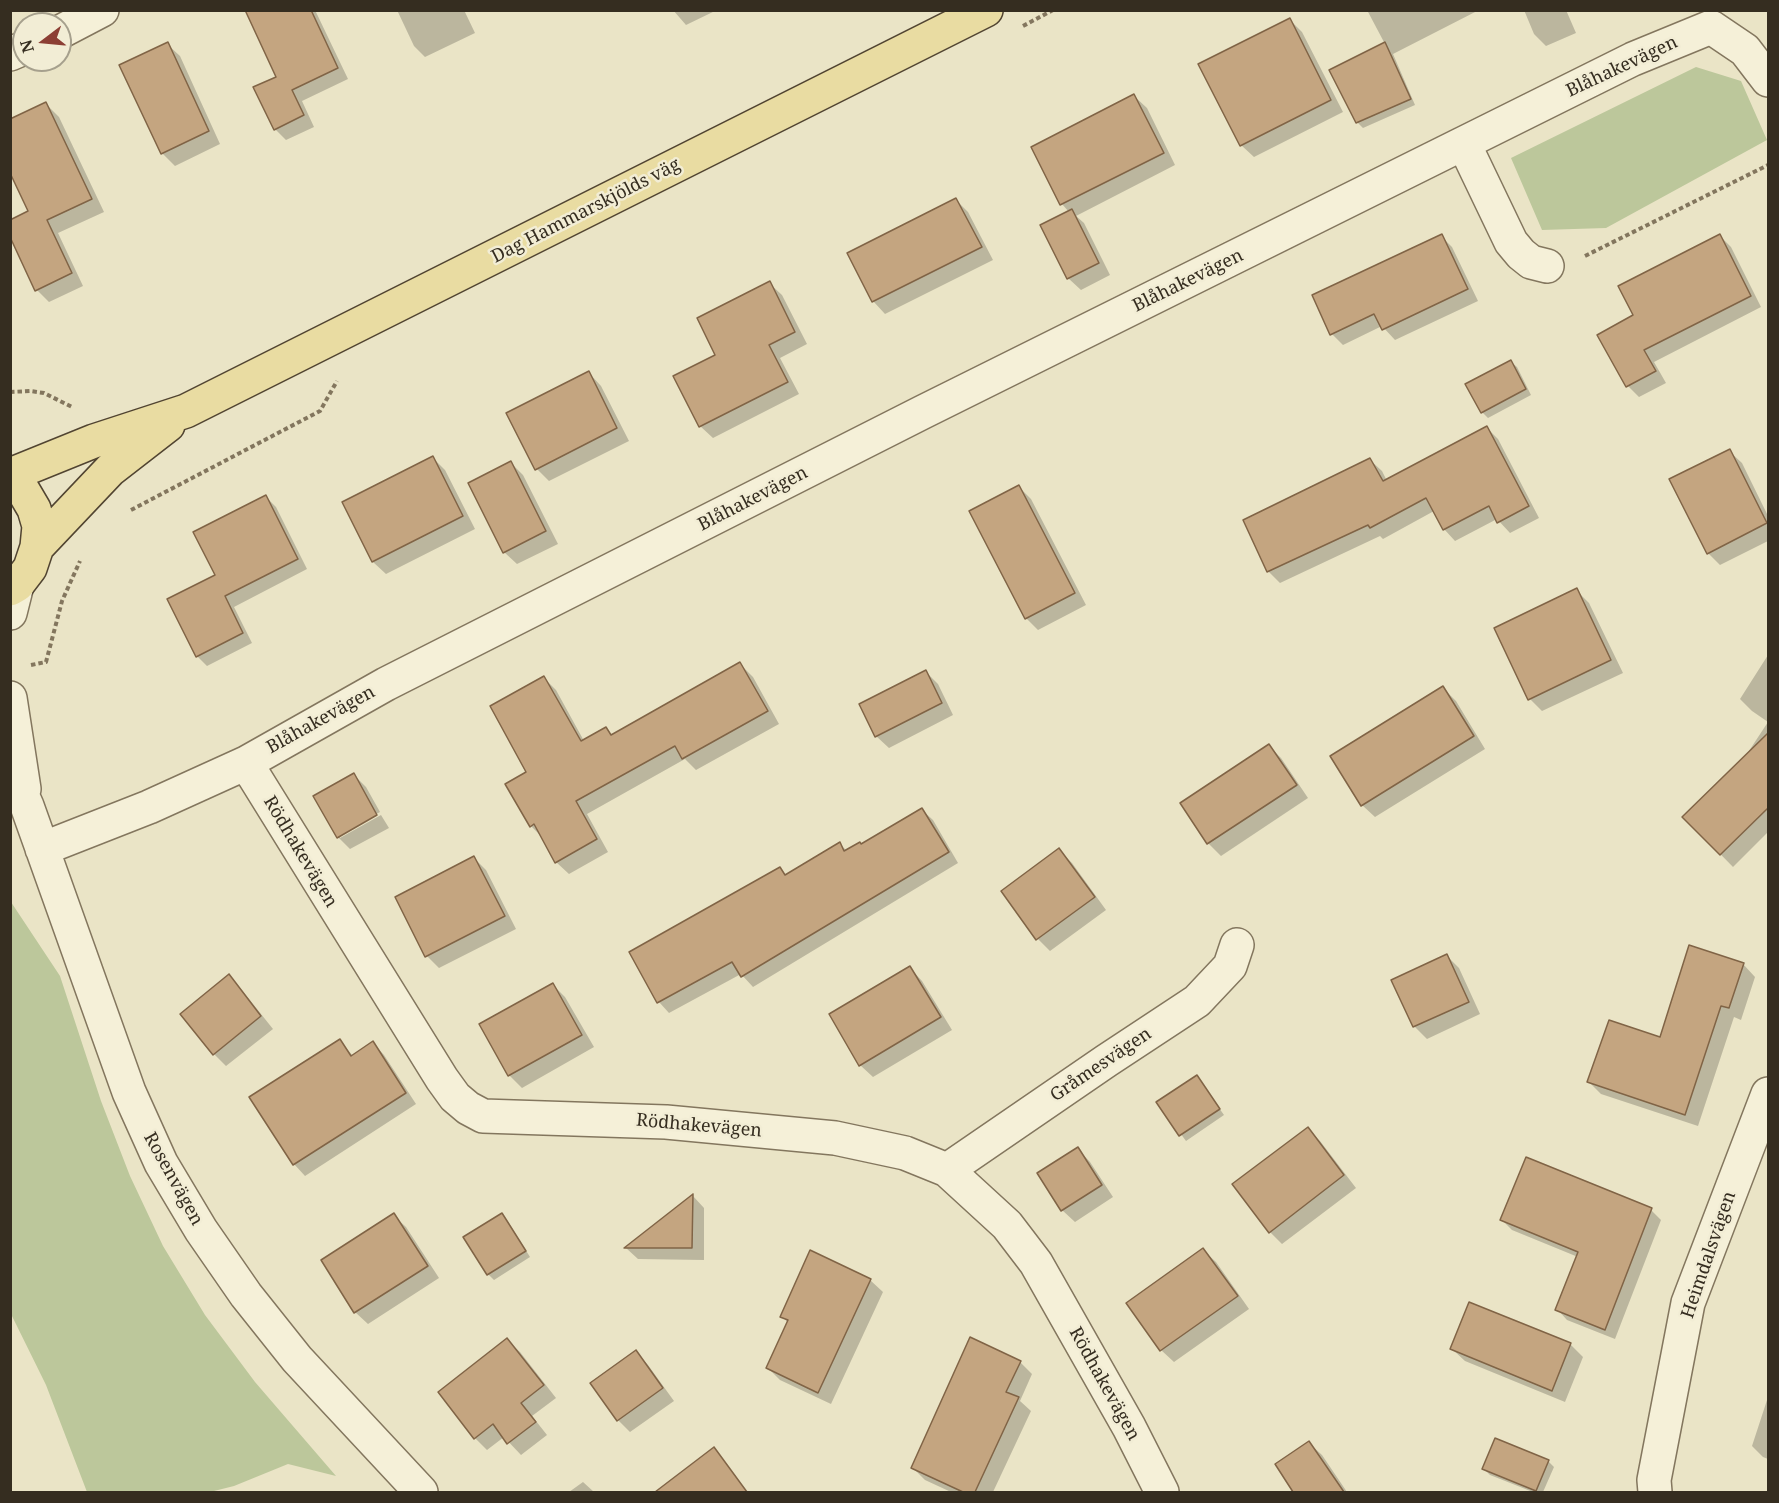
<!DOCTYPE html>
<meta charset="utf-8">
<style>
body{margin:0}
#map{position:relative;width:1779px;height:1503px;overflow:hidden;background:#eae4c6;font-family:"Noto Serif",serif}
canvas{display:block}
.frame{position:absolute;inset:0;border:12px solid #352d20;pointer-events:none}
.north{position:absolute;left:12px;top:12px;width:60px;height:60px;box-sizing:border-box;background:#f2edd5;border:2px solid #a6a08d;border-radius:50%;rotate:254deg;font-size:16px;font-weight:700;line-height:24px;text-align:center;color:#352d20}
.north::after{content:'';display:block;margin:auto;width:21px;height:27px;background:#8c3f34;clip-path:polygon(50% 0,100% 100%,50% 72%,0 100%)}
</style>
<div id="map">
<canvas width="1779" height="1503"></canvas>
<div class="frame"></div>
<div class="north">N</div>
</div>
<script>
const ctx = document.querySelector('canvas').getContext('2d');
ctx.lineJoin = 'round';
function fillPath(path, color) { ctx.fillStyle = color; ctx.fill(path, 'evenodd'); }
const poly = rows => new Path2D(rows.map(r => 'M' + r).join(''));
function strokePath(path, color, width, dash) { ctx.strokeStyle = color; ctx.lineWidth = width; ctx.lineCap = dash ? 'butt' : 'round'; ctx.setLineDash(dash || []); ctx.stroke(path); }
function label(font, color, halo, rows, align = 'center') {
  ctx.font = font + ' "Noto Serif",serif'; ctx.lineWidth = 5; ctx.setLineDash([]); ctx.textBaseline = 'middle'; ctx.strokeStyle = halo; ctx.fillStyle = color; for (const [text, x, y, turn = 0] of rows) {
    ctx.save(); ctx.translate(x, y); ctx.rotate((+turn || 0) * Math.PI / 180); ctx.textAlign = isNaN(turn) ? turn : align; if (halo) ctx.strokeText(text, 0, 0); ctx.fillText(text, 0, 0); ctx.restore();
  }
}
fillPath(poly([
 [1696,67,1741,81,1767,140,1606,228,1542,230,1511,158],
 [11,902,60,976,101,1101,130,1176,163,1246,205,1315,255,1382,336,1476,288,1464,234,1486,210,1492,87,1492,46,1385,11,1314]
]), '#bcc79b');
fillPath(poly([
 [247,10,315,10,348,79,302,101,314,127,286,140,275,129,278,77],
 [397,10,464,10,475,33,425,57,414,46],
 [673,10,717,10,686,25],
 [1367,10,1479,10,1393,54,1415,105,1363,128,1357,122,1385,44],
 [1524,10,1566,10,1576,33,1546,46,1534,34],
 [1290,20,1302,32,1343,112,1254,157,1241,145],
 [167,44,180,56,220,144,175,166,162,153],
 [1134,96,1147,108,1175,165,1076,216,1084,223,1110,275,1081,290,1068,278,1069,212,1062,204,1033,147],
 [46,104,59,117,104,212,58,233,83,286,49,302,37,290,30,212],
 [956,200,968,212,993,260,885,314,873,301],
 [1441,236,1452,247,1478,301,1395,340,1382,326,1343,345,1332,334],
 [1720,236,1731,247,1761,307,1654,362,1666,383,1639,397,1628,386,1599,336,1635,316],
 [769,283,782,295,807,344,780,358,799,394,713,438,700,426,717,355],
 [1511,362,1517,367,1531,395,1488,418,1482,412,1467,385],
 [589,373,601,386,629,441,549,481,537,469],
 [1487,428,1498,439,1539,518,1510,533,1497,519,1455,541,1444,529,1434,511,1383,539,1380,536,1280,583,1268,571,1245,521,1370,460,1382,471,1387,481],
 [1729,451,1742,463,1768,516,1768,541,1720,565,1708,553],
 [433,458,445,470,475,529,386,574,373,562,344,503],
 [511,463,523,475,558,544,517,564,504,552],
 [1018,486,1031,499,1086,605,1038,630,1026,618],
 [266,497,276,507,307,569,234,607,252,643,207,666,197,656,217,576],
 [1576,590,1589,603,1623,673,1542,711,1530,699],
 [1768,655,1768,722,1752,711,1740,699],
 [740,664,753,677,779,724,696,770,685,759,587,814,608,852,569,874,556,862,544,839,531,826,528,772,544,678,556,690,584,741,606,729,613,736],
 [926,672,938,684,953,715,889,748,876,736],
 [1443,688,1456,701,1485,749,1375,817,1362,805],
 [1768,722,1768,832,1733,867,1684,817,1745,757],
 [1269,746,1281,758,1308,798,1221,856,1209,844,1182,804],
 [354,775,366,787,380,812,340,834,340,838,381,815,389,828,350,849,338,837],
 [922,810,933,820,958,863,753,987,741,974,669,1013,659,1002,631,952,780,869,787,876,840,844,847,851,862,846],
 [1059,850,1072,863,1106,910,1050,951,1038,939],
 [474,858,486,870,516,929,439,968,427,956],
 [1447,956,1459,968,1480,1014,1427,1039,1415,1027,1393,980],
 [1743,964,1755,977,1741,1020,1734,1017,1698,1126,1601,1094,1589,1082,1661,1039],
 [910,968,922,981,952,1030,873,1077,860,1065],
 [229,976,241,989,273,1029,226,1066,214,1054],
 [553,985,565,997,594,1047,522,1088,509,1075,481,1025],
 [340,1041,353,1056,373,1043,384,1055,416,1104,305,1176,294,1164,251,1098],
 [1197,1077,1224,1115,1186,1141,1158,1103],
 [1308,1129,1320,1141,1356,1188,1282,1244,1270,1232],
 [1078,1149,1090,1162,1113,1197,1075,1222,1062,1210],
 [693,1196,704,1208,704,1260,638,1259,626,1248],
 [1651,1210,1661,1220,1615,1339,1567,1320,1557,1309,1578,1257,1512,1230,1502,1220],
 [393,1215,406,1227,439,1278,368,1324,355,1312],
 [502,1215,507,1220,530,1257,494,1280,488,1274,465,1237],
 [1203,1250,1216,1262,1249,1309,1174,1362,1161,1350],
 [870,1280,883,1292,831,1404,780,1380,767,1367,788,1323,782,1316],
 [1470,1304,1570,1344,1583,1357,1565,1402,1465,1361,1452,1349],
 [507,1340,520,1352,556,1398,532,1416,547,1435,521,1455,504,1437,487,1450,475,1438],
 [636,1352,648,1365,674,1401,630,1432,618,1420],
 [1020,1362,1032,1374,1020,1401,1031,1411,993,1492,951,1492,925,1480,913,1468],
 [1768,1397,1768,1459,1763,1457,1752,1446],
 [1309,1443,1322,1455,1347,1492,1295,1492,1277,1465],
 [1548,1461,1554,1467,1543,1492,1533,1492,1490,1475,1484,1469],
 [583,1482,594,1492,569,1492]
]), '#0003');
const building = poly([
 [245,10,311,10,338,68,292,90,304,115,274,130,253,87,276,77,245,10],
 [1290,18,1331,100,1240,146,1198,64,1290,18],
 [168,42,209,131,161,154,119,65,168,42],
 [1385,42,1411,99,1356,123,1329,70,1385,42],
 [1134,94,1164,153,1060,205,1031,147,1134,94],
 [46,102,92,199,47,220,72,273,35,291,10,237,10,220,28,211,10,173,10,119,46,102],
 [956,198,982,247,872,302,847,253,956,198],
 [1072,209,1099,263,1067,279,1040,225,1072,209],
 [1442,234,1468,289,1382,330,1374,314,1330,335,1312,295,1442,234],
 [1720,234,1751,296,1644,350,1656,371,1626,387,1597,335,1633,315,1618,286,1720,234],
 [770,281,795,332,769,345,788,382,699,427,673,376,715,355,697,318,770,281],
 [1511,360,1526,389,1481,413,1465,384,1511,360],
 [589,371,617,428,535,470,506,413,589,371],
 [1487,426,1529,506,1497,523,1489,506,1443,530,1426,498,1370,528,1368,525,1267,572,1243,520,1370,458,1383,481,1487,426],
 [1730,449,1767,523,1707,554,1669,479,1730,449],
 [433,456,463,516,372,562,342,502,433,456],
 [511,461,546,531,503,553,468,483,511,461],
 [1019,485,1075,593,1025,619,969,511,1019,485],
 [266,495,298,559,225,596,243,633,196,657,167,599,215,575,193,532,266,495],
 [1577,588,1611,660,1528,700,1494,628,1577,588],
 [740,662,768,711,682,759,675,746,576,801,597,839,555,863,534,824,530,827,505,784,526,772,490,706,544,676,581,741,606,727,611,735,740,662],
 [926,670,942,703,875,737,859,704,926,670],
 [1443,686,1474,736,1361,806,1330,756,1443,686],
 [1768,733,1768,808,1720,855,1682,817,1768,733],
 [1269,744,1297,785,1207,844,1180,803,1269,744],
 [354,773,377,815,337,838,313,796,354,773],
 [922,808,949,852,741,977,732,962,657,1003,629,952,780,867,785,875,840,842,844,851,860,842,861,844,922,808],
 [1059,848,1095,897,1036,940,1001,891,1059,848],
 [474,856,505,916,425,957,395,897,474,856],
 [1689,945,1744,963,1729,1008,1721,1006,1685,1115,1587,1082,1609,1020,1660,1037,1689,945],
 [1447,954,1469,1002,1413,1027,1391,980,1447,954],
 [910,966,941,1017,859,1066,829,1014,910,966],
 [229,974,261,1016,213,1055,180,1014,229,974],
 [553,983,582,1035,508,1076,479,1024,553,983],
 [340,1039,351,1056,373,1041,406,1093,293,1165,249,1097,340,1039],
 [1197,1075,1220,1109,1179,1136,1156,1102,1197,1075],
 [1308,1127,1344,1175,1269,1233,1232,1184,1308,1127],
 [1078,1147,1102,1185,1061,1211,1037,1173,1078,1147],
 [1526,1157,1652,1208,1605,1330,1555,1310,1578,1252,1500,1220,1526,1157],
 [693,1194,692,1248,624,1248,693,1194],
 [394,1213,428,1266,354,1313,321,1260,394,1213],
 [502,1213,526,1251,487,1275,463,1237,502,1213],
 [1203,1248,1238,1296,1160,1351,1126,1303,1203,1248],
 [810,1250,871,1279,818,1393,766,1368,788,1320,780,1317,810,1250],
 [1469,1302,1571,1343,1552,1391,1450,1349,1469,1302],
 [970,1337,1021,1361,1006,1392,1019,1397,975,1492,963,1492,911,1468,970,1337],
 [507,1338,544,1385,521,1403,536,1422,507,1444,493,1424,474,1439,438,1392,507,1338],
 [636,1350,663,1388,617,1421,590,1383,636,1350],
 [1495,1438,1549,1460,1536,1491,1482,1469,1495,1438],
 [1309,1441,1344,1492,1293,1492,1275,1464,1309,1441],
 [714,1447,747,1492,655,1492,714,1447]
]);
fillPath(building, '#c4a580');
strokePath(building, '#806446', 1.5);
const minor = poly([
 [60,32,102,10],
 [10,54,24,48],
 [1464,144,1511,242,1521,254,1531,262,1547,266],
 [10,613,17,585],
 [10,698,24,789],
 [246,763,442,1079,455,1097,468,1108,483,1116,666,1122,835,1138,905,1153,947,1170,1007,1225,1036,1263,1129,1427,1162,1492],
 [10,768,27,806,129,1092,161,1163,201,1230,246,1295,297,1359,421,1492],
 [42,849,149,807,246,763,386,684,923,412,1633,59,1711,27,1745,50,1768,80],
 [947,1170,1106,1061,1197,1001,1230,966,1237,945],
 [1655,1492,1654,1480,1688,1303,1768,1094]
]);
const major = poly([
 [10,475,94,441,186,411,986,10],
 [10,478,24,492,34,509,39,526,37,547,30,568,17,585,10,589],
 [37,547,110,470,168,425]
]);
strokePath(minor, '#83765e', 36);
strokePath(major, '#514431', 36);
strokePath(poly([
 [1023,26,1053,10],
 [1585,256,1768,165],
 [10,392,30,391,44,393,72,407],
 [131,510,320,411,337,381],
 [31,665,46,662,62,601,80,561]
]), '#83765e', 4, [4.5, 3]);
strokePath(minor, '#f5f0d8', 33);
strokePath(major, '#e9dca2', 33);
label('18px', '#352d20', '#f2edd5', [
 ["Blåhakevägen",1622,67,-25],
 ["Dag Hammarskjölds väg",586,211,-27],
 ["Blåhakevägen",1188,281,-26],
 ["Blåhakevägen",753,499,-27],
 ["Blåhakevägen",321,720,-29],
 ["Rödhakevägen",300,852,59],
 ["Gråmesvägen",1101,1065,-34],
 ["Rödhakevägen",699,1126,5],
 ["Rosenvägen",173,1179,61],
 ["Heimdalsvägen",1709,1255,-71],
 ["Rödhakevägen",1104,1384,61]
]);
</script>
